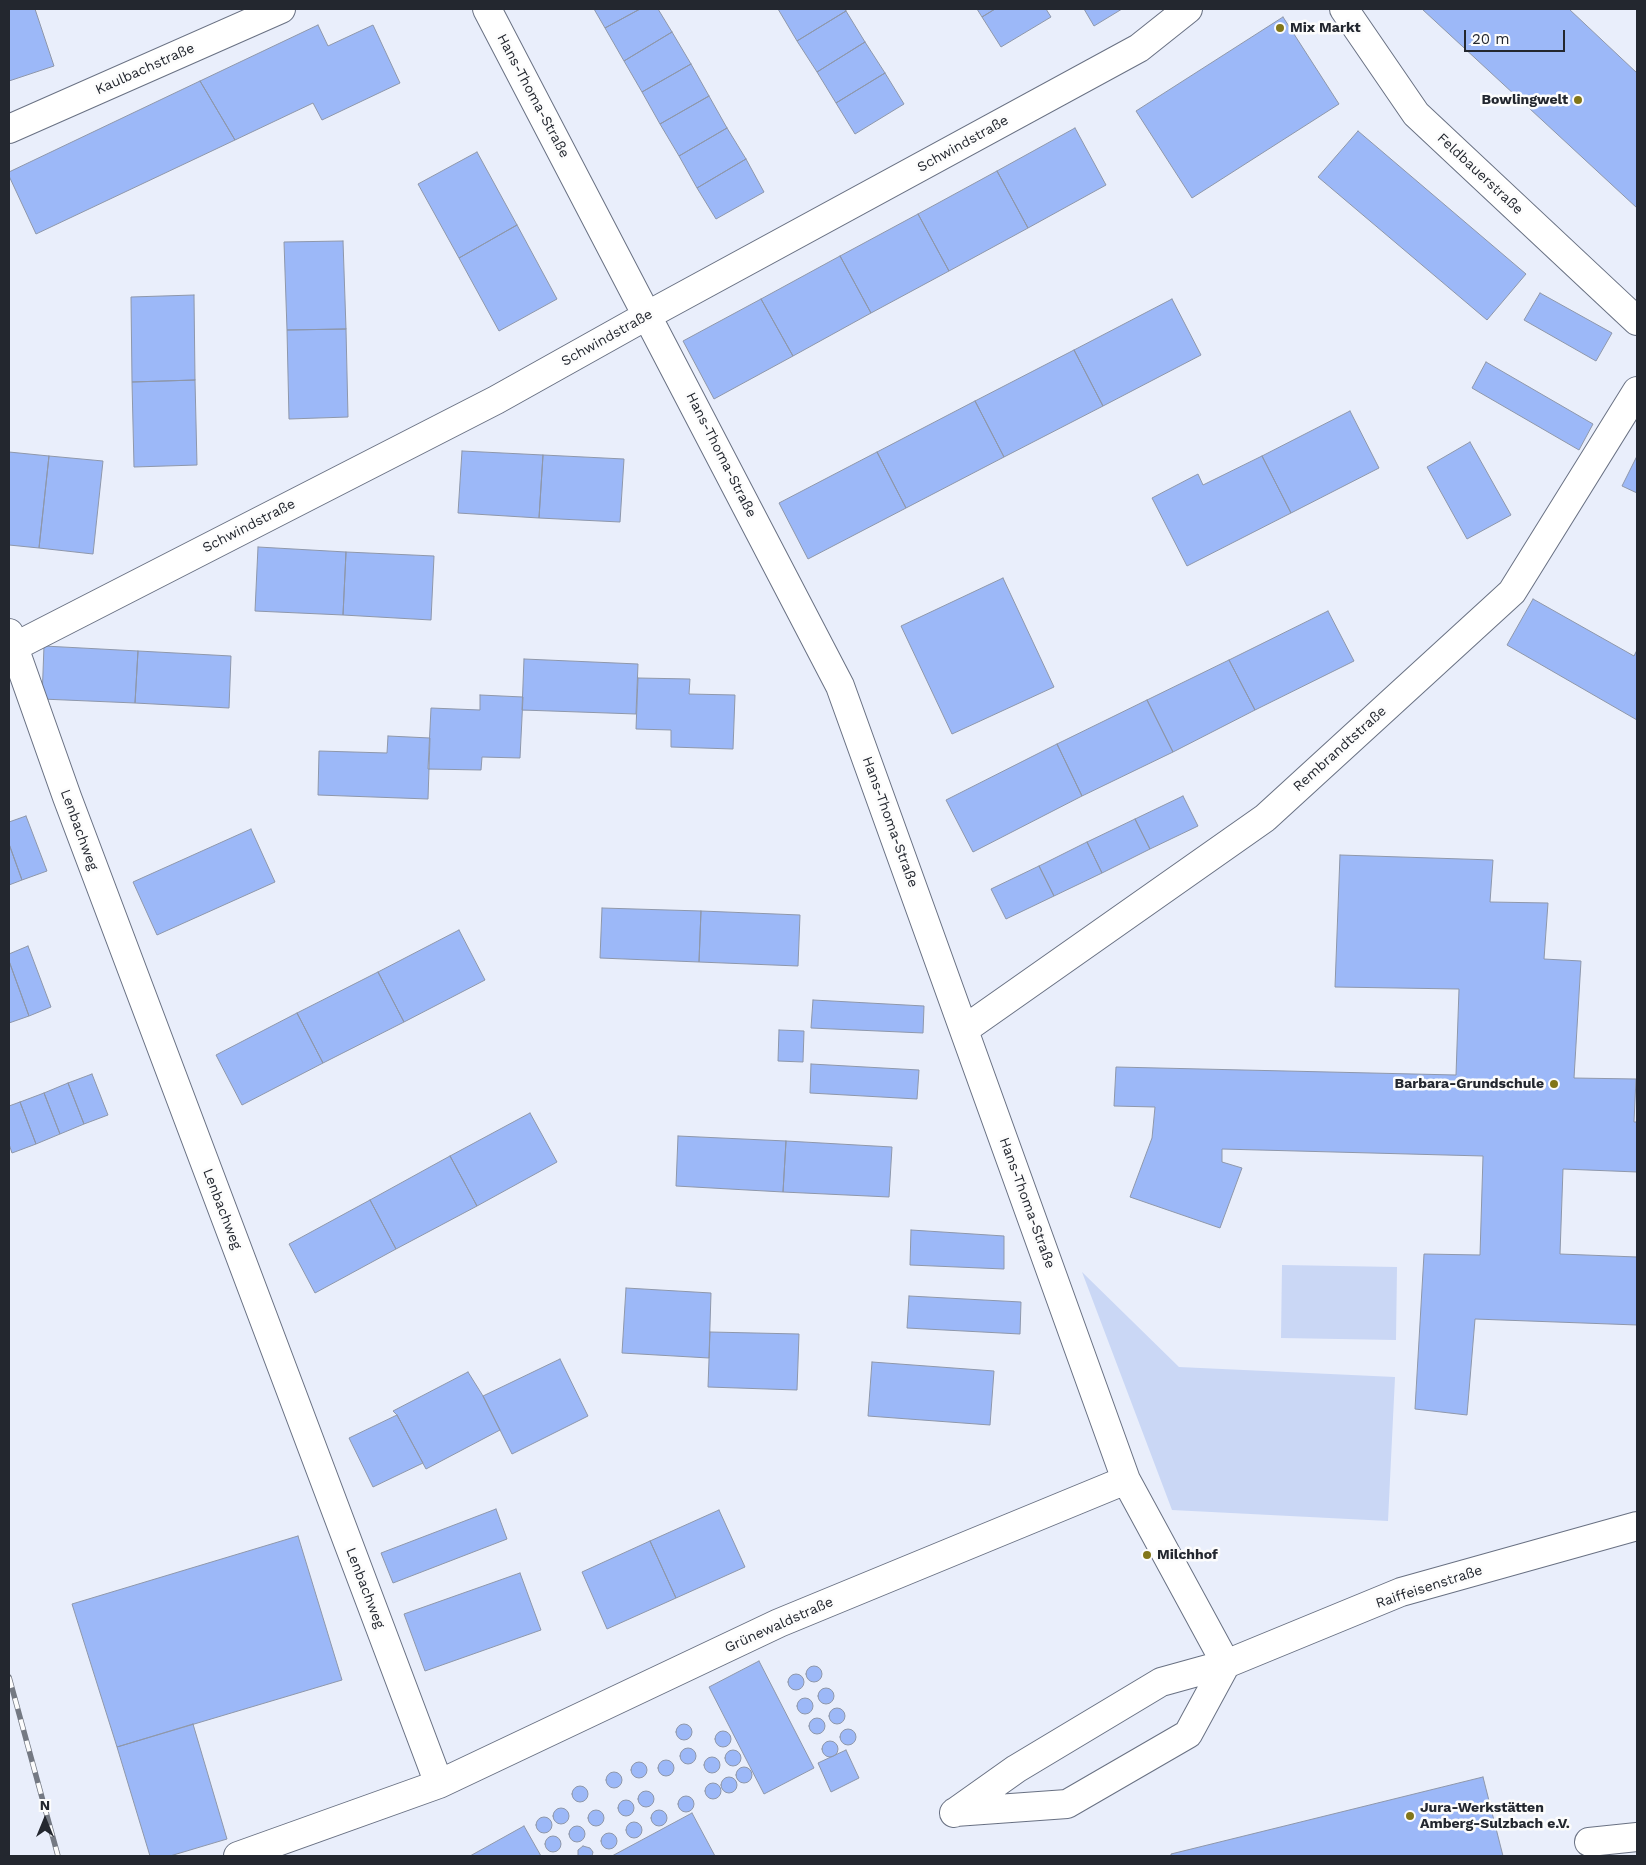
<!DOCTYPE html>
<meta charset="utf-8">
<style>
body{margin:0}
#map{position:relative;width:1646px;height:1865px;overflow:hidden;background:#e9eefb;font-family:"Work Sans",sans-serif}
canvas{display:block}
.frame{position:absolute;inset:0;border:10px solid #23272f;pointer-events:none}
.north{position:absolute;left:20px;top:1795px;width:50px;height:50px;-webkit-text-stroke:4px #fcfcfc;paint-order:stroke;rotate:0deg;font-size:14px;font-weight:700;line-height:20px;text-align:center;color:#23272f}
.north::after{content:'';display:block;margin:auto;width:18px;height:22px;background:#23272f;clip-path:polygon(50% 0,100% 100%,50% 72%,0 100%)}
.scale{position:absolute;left:1464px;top:30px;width:101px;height:22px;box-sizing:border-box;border:2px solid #23272f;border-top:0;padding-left:6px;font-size:15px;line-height:18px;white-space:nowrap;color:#23272f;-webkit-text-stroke:4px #fcfcfc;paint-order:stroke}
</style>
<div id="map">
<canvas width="1646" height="1865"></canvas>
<div class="frame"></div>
<div class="north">N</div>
<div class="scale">20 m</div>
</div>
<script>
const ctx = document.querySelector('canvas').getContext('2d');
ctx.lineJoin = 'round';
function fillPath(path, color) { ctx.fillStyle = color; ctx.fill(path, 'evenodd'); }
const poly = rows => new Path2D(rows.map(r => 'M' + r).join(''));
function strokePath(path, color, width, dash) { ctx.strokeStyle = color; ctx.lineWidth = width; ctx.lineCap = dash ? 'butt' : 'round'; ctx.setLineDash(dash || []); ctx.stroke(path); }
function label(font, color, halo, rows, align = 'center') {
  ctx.font = font + ' "Work Sans",sans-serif'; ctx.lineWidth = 5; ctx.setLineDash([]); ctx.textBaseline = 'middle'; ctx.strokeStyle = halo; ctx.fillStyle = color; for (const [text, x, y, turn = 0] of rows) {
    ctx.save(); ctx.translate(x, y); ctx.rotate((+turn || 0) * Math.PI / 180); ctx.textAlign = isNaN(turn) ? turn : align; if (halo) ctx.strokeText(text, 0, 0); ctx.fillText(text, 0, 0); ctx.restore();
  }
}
fillPath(poly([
 [1282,1265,1397,1267,1396,1340,1281,1338],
 [1082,1272,1179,1367,1395,1377,1388,1521,1172,1510]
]), '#cad7f5');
const building = poly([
 [9,9,35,9,54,66,9,81,9,9],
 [594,9,640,9,605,28,594,9],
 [640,9,658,9,672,32,624,61,605,28,640,9],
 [778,9,845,9,846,11,797,41,778,9],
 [977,9,995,9,982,17,977,9],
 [995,9,1046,9,1051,17,1001,47,982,17,995,9],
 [1084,9,1122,9,1094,26,1084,9],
 [1422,9,1569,9,1637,73,1637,208,1422,9],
 [846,11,865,42,817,72,797,41,846,11],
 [1283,17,1339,104,1192,198,1136,111,1283,17],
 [318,25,328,46,373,25,400,83,322,120,313,103,235,140,200,81,318,25],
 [672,32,691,64,642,92,624,61,672,32],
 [865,42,885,73,836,103,817,72,865,42],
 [691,64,709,96,660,124,642,92,691,64],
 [885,73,904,104,855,134,836,103,885,73],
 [200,81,235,140,36,234,9,176,9,172,200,81],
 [709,96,727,128,679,156,660,124,709,96],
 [727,128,746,159,697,188,679,156,727,128],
 [1075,128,1106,185,1028,228,997,171,1075,128],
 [1358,131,1526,274,1487,320,1318,177,1358,131],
 [477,152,517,225,459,258,418,184,477,152],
 [746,159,764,192,716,219,697,188,746,159],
 [997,171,1028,228,949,271,918,214,997,171],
 [918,214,949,271,871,313,840,256,918,214],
 [517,225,557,299,499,331,459,258,517,225],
 [343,241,346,329,287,330,284,242,343,241],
 [840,256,871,313,793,356,761,299,840,256],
 [1540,293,1612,333,1596,361,1524,320,1540,293],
 [194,295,195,380,132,382,131,297,194,295],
 [761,299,793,356,714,399,683,341,761,299],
 [1172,299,1201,355,1103,406,1074,350,1172,299],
 [346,329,348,417,289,419,287,330,346,329],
 [1074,350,1103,406,1004,457,975,401,1074,350],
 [1486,362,1593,424,1579,450,1472,388,1486,362],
 [195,380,197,465,134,467,132,382,195,380],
 [975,401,1004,457,906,508,877,452,975,401],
 [1350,411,1379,468,1291,513,1262,456,1350,411],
 [1470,442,1511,515,1467,539,1427,467,1470,442],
 [462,451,543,455,539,518,458,513,462,451],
 [9,452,49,456,39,548,9,545,9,452],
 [877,452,906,508,808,559,779,503,877,452],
 [543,455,624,459,620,522,539,518,543,455],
 [49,456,103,461,93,554,39,548,49,456],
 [1262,456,1291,513,1187,566,1152,498,1198,474,1203,485,1262,456],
 [1637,456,1637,493,1622,486,1637,456],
 [258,547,346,552,343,615,255,611,258,547],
 [346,552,434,556,431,620,343,615,346,552],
 [1003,578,1054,687,952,734,901,626,1003,578],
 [1533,599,1634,656,1637,650,1637,720,1507,645,1533,599],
 [1328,611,1354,661,1255,710,1229,660,1328,611],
 [44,646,138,651,135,703,42,699,44,646],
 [138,651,231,656,229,708,135,703,138,651],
 [524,659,638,664,636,714,522,710,524,659],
 [1229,660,1255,710,1173,752,1147,700,1229,660],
 [638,678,690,679,689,694,735,695,733,749,671,747,671,730,636,729,638,678],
 [480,695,523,697,520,758,482,757,481,770,428,769,431,708,480,710,480,695],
 [1147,700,1173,752,1082,796,1057,744,1147,700],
 [388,736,430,738,428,799,318,795,319,751,387,753,388,736],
 [1057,744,1082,796,973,852,946,800,1057,744],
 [1183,796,1198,826,1150,849,1135,819,1183,796],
 [26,816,47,871,22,880,9,844,9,822,26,816],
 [1135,819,1150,849,1102,873,1087,842,1135,819],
 [251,829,275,882,157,935,133,882,251,829],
 [1087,842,1102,873,1054,896,1039,866,1087,842],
 [9,844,22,880,9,885,9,844],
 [1340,855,1493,860,1490,902,1548,903,1544,959,1581,961,1574,1078,1636,1079,1634,1122,1637,1122,1637,1172,1563,1169,1560,1254,1637,1257,1637,1325,1475,1319,1467,1415,1415,1409,1424,1254,1480,1255,1483,1156,1222,1149,1222,1162,1242,1168,1220,1228,1130,1197,1152,1138,1155,1107,1114,1106,1116,1067,1456,1075,1459,989,1335,987,1340,855],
 [1039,866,1054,896,1006,919,991,889,1039,866],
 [602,908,701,911,699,962,600,958,602,908],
 [701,911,800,915,798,966,699,962,701,911],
 [459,930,485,980,404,1022,378,972,459,930],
 [28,946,51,1007,29,1016,9,961,9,954,28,946],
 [9,961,29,1016,9,1023,9,961],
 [378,972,404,1022,323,1063,297,1013,378,972],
 [813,1000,924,1006,923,1033,811,1028,813,1000],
 [297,1013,323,1063,242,1105,216,1055,297,1013],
 [779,1030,804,1031,803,1062,778,1061,779,1030],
 [811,1064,919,1070,917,1099,810,1093,811,1064],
 [92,1074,108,1115,84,1124,68,1083,92,1074],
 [68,1083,84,1124,60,1134,44,1093,68,1083],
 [44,1093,60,1134,36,1144,20,1102,44,1093],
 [20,1102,36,1144,12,1153,9,1144,9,1106,20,1102],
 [530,1113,557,1162,477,1206,450,1156,530,1113],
 [678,1136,786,1141,783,1192,676,1186,678,1136],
 [786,1141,892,1147,889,1197,783,1192,786,1141],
 [450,1156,477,1206,396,1249,370,1200,450,1156],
 [370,1200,396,1249,315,1293,289,1244,370,1200],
 [911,1230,1004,1236,1004,1269,910,1265,911,1230],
 [626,1288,711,1293,709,1358,622,1353,626,1288],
 [909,1296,1021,1302,1020,1334,907,1328,909,1296],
 [710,1332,799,1334,797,1390,708,1387,710,1332],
 [560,1359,588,1416,512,1454,483,1396,560,1359],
 [872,1362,994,1371,990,1425,868,1416,872,1362],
 [468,1372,483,1396,500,1430,426,1469,397,1415,393,1411,468,1372],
 [397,1415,423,1463,373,1487,349,1438,397,1415],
 [496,1509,507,1539,393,1583,381,1553,496,1509],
 [719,1510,745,1567,676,1598,650,1541,719,1510],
 [298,1536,342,1680,117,1747,72,1604,298,1536],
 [650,1541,676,1598,607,1629,582,1572,650,1541],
 [520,1573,541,1630,425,1671,404,1614,520,1573],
 [759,1661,814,1768,764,1794,709,1687,759,1661],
 '806 1674a8 8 0 1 1 16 0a8 8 0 1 1-16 0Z',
 '788 1682a8 8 0 1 1 16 0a8 8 0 1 1-16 0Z',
 '818 1696a8 8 0 1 1 16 0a8 8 0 1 1-16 0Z',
 '797 1706a8 8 0 1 1 16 0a8 8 0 1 1-16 0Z',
 '829 1716a8 8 0 1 1 16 0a8 8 0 1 1-16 0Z',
 '809 1726a8 8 0 1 1 16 0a8 8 0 1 1-16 0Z',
 [193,1724,227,1839,170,1856,150,1856,117,1747,193,1724],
 '676 1732a8 8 0 1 1 16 0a8 8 0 1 1-16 0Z',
 '840 1737a8 8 0 1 1 16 0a8 8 0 1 1-16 0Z',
 '715 1739a8 8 0 1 1 16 0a8 8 0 1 1-16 0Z',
 '822 1749a8 8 0 1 1 16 0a8 8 0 1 1-16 0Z',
 '680 1756a8 8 0 1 1 16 0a8 8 0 1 1-16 0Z',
 [846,1750,859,1778,831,1792,818,1763,846,1750],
 '725 1758a8 8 0 1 1 16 0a8 8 0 1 1-16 0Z',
 '704 1765a8 8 0 1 1 16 0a8 8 0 1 1-16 0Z',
 '658 1768a8 8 0 1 1 16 0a8 8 0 1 1-16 0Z',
 '631 1770a8 8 0 1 1 16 0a8 8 0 1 1-16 0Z',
 '736 1775a8 8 0 1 1 16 0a8 8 0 1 1-16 0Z',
 '606 1780a8 8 0 1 1 16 0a8 8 0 1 1-16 0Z',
 [1483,1777,1503,1856,1171,1856,1171,1854,1483,1777],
 '721 1785a8 8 0 1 1 16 0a8 8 0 1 1-16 0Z',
 '705 1791a8 8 0 1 1 16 0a8 8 0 1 1-16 0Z',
 '572 1794a8 8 0 1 1 16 0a8 8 0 1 1-16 0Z',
 '638 1799a8 8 0 1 1 16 0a8 8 0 1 1-16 0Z',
 '678 1804a8 8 0 1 1 16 0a8 8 0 1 1-16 0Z',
 '618 1808a8 8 0 1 1 16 0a8 8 0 1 1-16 0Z',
 '553 1816a8 8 0 1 1 16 0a8 8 0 1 1-16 0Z',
 '651 1818a8 8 0 1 1 16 0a8 8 0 1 1-16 0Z',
 '588 1818a8 8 0 1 1 16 0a8 8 0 1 1-16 0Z',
 [692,1813,715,1856,612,1856,692,1813],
 '536 1825a8 8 0 1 1 16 0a8 8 0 1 1-16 0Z',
 '626 1830a8 8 0 1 1 16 0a8 8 0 1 1-16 0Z',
 [524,1826,541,1856,470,1856,524,1826],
 '569 1834a8 8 0 1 1 16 0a8 8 0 1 1-16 0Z',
 '601 1841a8 8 0 1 1 16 0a8 8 0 1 1-16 0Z',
 '545 1844a8 8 0 1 1 16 0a8 8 0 1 1-16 0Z',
 [583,1846,590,1848,593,1852,592,1856,578,1856,578,1850,583,1846]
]);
fillPath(building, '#9cb8f8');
strokePath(building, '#8e97aa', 1);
const minor = poly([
 [487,9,840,686,1126,1480,1226,1664],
 [1344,9,1416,114,1637,321],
 [9,129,281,9],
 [9,633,67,797,439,1784],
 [14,647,496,400,648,315,1139,48,1188,9],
 [965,1029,1265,818,1512,592,1637,391],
 [955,1812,1067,1804,1188,1734,1226,1664],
 [954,1813,1016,1769,1161,1682,1226,1664,1401,1592,1637,1526],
 [1589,1842,1637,1837],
 [238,1856,439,1784,779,1623,1126,1480]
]);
strokePath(minor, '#697183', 30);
strokePath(minor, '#fff', 28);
const rail = poly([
 [9,1677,58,1856]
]);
strokePath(rail, '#747983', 5.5);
strokePath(rail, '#fcfcfc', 4, [11]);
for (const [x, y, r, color] of [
 [1280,28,5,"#827619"],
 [1578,100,5,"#827619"],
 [1554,1084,5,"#827619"],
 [1147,1555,5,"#827619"],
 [1410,1816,5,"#827619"]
]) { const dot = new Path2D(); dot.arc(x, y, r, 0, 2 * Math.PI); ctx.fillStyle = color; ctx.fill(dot); strokePath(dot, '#fcfcfc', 2); }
label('bold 14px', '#23272f', '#fcfcfc', [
 ["Mix Markt",1290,28],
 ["Bowlingwelt",1568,100,"right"],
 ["Barbara-Grundschule",1544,1084,"right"],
 ["Milchhof",1157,1555],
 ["Jura-Werkstätten",1420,1808],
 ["Amberg-Sulzbach e.V.",1420,1824]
], 'left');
label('14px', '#23272f', '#fcfcfc', [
 ["Kaulbachstraße",145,69,-24],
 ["Hans-Thoma-Straße",533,96,62],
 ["Schwindstraße",963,144,-29],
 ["Feldbauerstraße",1480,174,43],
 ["Schwindstraße",607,338,-29],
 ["Hans-Thoma-Straße",721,455,63],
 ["Schwindstraße",249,526,-27],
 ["Rembrandtstraße",1340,749,-42],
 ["Hans-Thoma-Straße",890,822,70],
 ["Lenbachweg",79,830,70],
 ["Hans-Thoma-Straße",1027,1203,70],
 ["Lenbachweg",222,1209,69],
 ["Raiffeisenstraße",1429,1587,-18],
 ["Lenbachweg",365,1588,69],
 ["Grünewaldstraße",779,1625,-24]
]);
</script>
